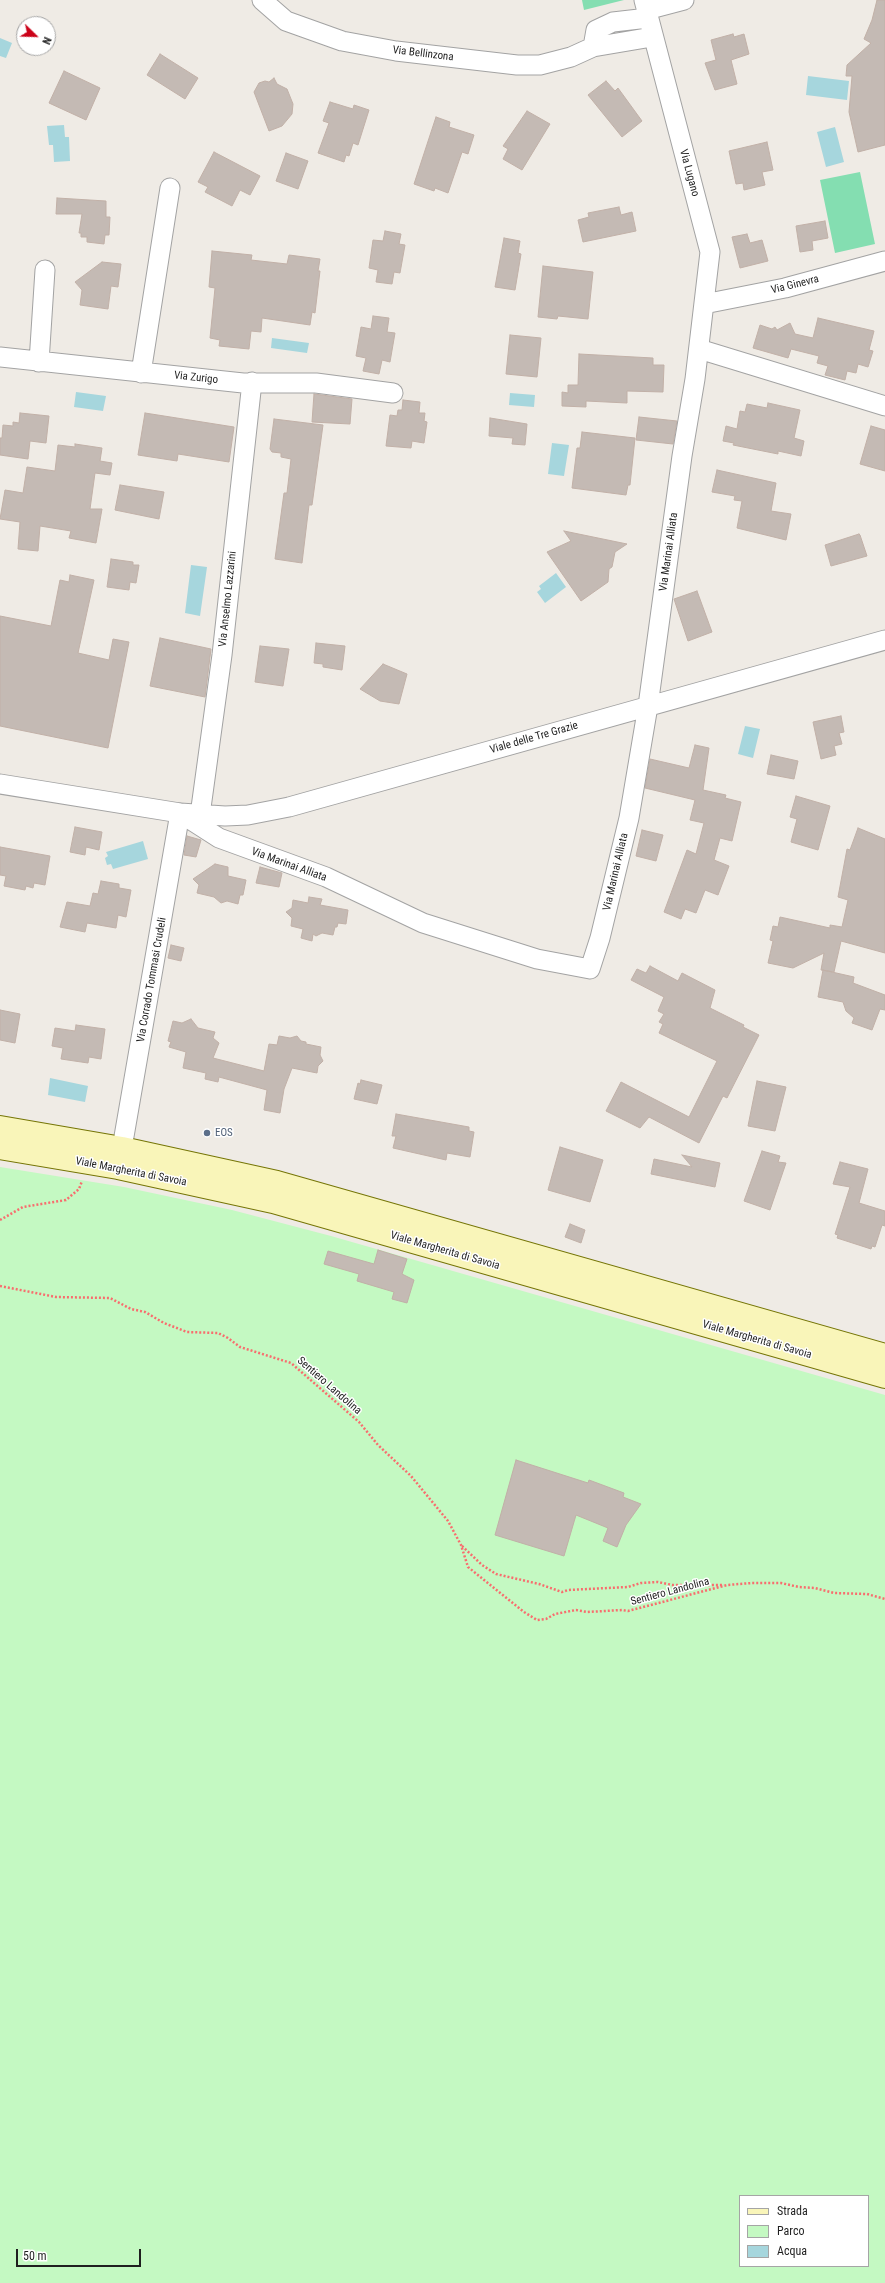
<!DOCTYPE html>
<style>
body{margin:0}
#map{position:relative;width:885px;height:2283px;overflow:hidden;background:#efebe5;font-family:"Roboto Condensed",sans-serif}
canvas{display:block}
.legend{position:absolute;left:739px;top:2195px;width:130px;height:72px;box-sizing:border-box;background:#fff;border:1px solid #a5a5a5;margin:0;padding:5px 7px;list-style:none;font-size:12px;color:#1f1f1f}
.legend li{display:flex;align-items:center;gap:8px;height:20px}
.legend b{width:20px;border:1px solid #a5a5a5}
.north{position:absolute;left:16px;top:16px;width:40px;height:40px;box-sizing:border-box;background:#fff;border:1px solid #a5a5a5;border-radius:50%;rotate:113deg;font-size:11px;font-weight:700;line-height:16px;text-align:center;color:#1f1f1f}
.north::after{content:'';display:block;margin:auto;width:14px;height:18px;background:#cb0219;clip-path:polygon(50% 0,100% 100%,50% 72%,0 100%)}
.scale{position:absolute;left:16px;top:2249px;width:125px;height:18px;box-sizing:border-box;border:2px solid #1f1f1f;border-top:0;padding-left:5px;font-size:12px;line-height:14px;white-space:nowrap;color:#1f1f1f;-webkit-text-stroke:3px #fff;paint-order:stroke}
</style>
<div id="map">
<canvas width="885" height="2283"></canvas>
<ul class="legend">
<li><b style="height:5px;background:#f9f5b9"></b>Strada</li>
<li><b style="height:11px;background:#c4f9c2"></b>Parco</li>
<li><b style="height:11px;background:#a6d6dd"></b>Acqua</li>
</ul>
<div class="north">N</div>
<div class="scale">50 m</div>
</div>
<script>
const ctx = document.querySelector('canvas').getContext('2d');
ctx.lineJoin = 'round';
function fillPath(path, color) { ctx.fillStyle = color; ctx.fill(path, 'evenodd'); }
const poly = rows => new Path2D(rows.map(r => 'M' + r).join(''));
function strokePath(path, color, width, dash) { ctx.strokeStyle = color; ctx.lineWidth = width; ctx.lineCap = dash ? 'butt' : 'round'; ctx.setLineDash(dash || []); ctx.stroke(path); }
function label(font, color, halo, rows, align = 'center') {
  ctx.font = font + ' "Roboto Condensed",sans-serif'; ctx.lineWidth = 3; ctx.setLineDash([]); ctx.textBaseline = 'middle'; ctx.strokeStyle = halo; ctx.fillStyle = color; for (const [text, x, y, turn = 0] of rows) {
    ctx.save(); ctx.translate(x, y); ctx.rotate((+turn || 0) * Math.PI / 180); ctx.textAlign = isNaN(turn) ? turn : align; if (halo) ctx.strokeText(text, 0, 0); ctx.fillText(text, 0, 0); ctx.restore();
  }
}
fillPath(poly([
 [0,1167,124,1187,232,1210,331,1236,885,1395,885,2283,0,2283],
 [740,2196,868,2196,868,2266,740,2266]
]), '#c4f9c2');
fillPath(poly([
 [582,0,624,0,584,10],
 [860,172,875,244,835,253,820,180]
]), '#84deb1');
fillPath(poly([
 [0,38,12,43,6,58,0,56],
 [808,76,849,81,847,100,806,95],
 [64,125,65,137,69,137,70,161,54,162,53,145,49,145,47,126],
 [835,127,844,162,826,167,817,132],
 [272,338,309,343,307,353,271,348],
 [76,392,106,396,103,411,74,407],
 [510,393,535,395,534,407,509,405],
 [552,443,569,445,564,476,548,474],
 [191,565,207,567,200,616,185,613],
 [556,573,566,587,545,603,537,592,541,589,539,586],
 [745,726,760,729,753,758,738,754],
 [143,841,148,859,113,869,111,864,107,865,105,858,108,856,106,852],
 [50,1078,88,1086,85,1102,48,1095]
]), '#a6d6dd');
const building = poly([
 [877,0,885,0,885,145,858,152,849,112,852,76,846,76,847,65,871,43,864,39,872,20,877,0],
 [733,34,734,37,744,34,749,54,731,60,737,84,715,90,705,63,716,60,711,40,733,34],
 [160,54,198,78,185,99,147,75,160,54],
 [64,71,100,88,86,120,49,103,64,71],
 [274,78,277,84,287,89,293,104,292,114,282,126,269,131,254,92,259,83,265,81,269,82,274,78],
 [606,81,615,91,618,88,642,121,622,137,588,95,606,81],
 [330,102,353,109,354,105,369,110,358,145,353,143,349,156,346,155,344,162,318,153,329,123,323,121,330,102],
 [527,111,550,124,522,170,503,159,508,149,503,146,527,111],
 [436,117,450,122,449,127,474,135,468,154,462,152,448,193,435,188,434,191,414,184,436,117],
 [767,142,773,170,762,172,765,185,744,190,743,183,736,184,729,151,767,142],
 [214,152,260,176,250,195,240,190,232,206,205,192,208,187,198,182,214,152],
 [286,153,308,161,298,189,276,181,286,153],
 [57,198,106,201,106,217,110,217,109,235,105,235,104,244,87,242,87,237,81,237,81,233,79,233,82,214,56,214,57,198],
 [619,207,621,215,632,212,636,231,583,242,578,220,589,217,588,213,619,207],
 [825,221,828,238,812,241,813,250,800,252,796,226,825,221],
 [385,231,401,234,399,244,405,245,400,273,394,272,392,284,376,282,378,270,369,268,373,240,383,241,385,231],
 [747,234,750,243,762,240,768,261,740,268,732,237,747,234],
 [504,238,520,241,518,253,521,254,515,290,495,287,504,238],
 [212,251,252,255,251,260,287,264,289,255,320,259,318,271,320,271,315,313,312,312,310,325,262,318,261,332,251,331,249,349,219,346,220,340,210,338,215,288,209,287,212,251],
 [102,262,121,264,118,287,111,286,108,309,80,305,82,290,75,282,102,262],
 [543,266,593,272,588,319,558,316,557,319,538,317,543,266],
 [373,316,389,318,387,332,395,333,390,362,382,360,379,374,363,371,366,358,356,356,361,327,371,329,373,316],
 [818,318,874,331,869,350,873,351,868,367,858,364,856,373,847,371,845,380,825,375,828,366,817,363,819,356,791,349,788,358,753,348,760,325,772,329,775,327,777,330,790,323,795,334,813,338,818,318],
 [510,335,541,338,537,377,506,374,510,335],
 [579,354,653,358,653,365,664,365,663,392,627,391,627,403,586,401,586,407,562,406,562,392,568,393,568,385,578,385,579,354],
 [314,394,352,399,350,424,312,422,314,394],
 [403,400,420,402,419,413,425,413,424,421,427,422,424,443,412,441,411,448,386,446,390,415,397,416,398,410,402,410,403,400],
 [768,403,800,410,794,438,804,441,801,456,778,451,778,454,733,445,734,443,723,441,726,426,737,429,740,411,745,412,747,404,767,408,768,403],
 [20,413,49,416,46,443,30,441,28,459,0,455,0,438,2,438,3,425,13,426,13,422,19,423,20,413],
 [145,413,234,427,229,462,178,454,177,461,138,455,145,413],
 [639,417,677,421,673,444,636,440,639,417],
 [490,418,527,424,525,445,512,444,513,438,489,436,490,418],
 [274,419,323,425,312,505,309,505,302,563,275,559,284,493,287,493,291,459,281,457,281,453,272,452,270,449,274,419],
 [871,426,885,430,885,471,860,464,871,426],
 [582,432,635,438,630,485,628,485,626,495,572,488,577,448,580,448,582,432],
 [75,444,102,448,100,461,112,463,110,475,95,473,90,509,102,509,96,543,69,538,71,531,40,526,38,551,18,549,20,522,0,519,5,490,23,493,27,467,55,471,58,445,75,447,75,444],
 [717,470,776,483,771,511,791,514,786,540,737,528,742,501,734,500,735,496,712,492,717,470],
 [120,485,164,492,159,519,115,510,120,485],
 [564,531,627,544,615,552,612,567,609,569,608,582,581,601,547,552,571,541,564,531],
 [859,534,860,535,867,556,831,566,825,545,859,534],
 [111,559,133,562,133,565,139,565,136,583,130,582,129,590,107,587,111,559],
 [70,575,94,580,78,653,109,660,113,639,129,642,108,748,0,726,0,616,51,626,60,580,69,582,70,575],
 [697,591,712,632,688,641,674,599,697,591],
 [160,638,211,649,205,697,150,686,160,638],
 [316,643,345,646,342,670,323,667,323,664,314,663,316,643],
 [260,646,289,649,283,686,255,682,260,646],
 [383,664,407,674,399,704,380,701,360,689,383,664],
 [841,716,844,732,839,733,842,744,834,746,836,755,821,759,813,722,841,716],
 [695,745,709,748,703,790,726,795,725,798,741,802,732,841,720,838,714,860,729,866,718,895,705,890,696,913,685,909,681,919,664,912,687,850,696,854,704,823,690,820,695,800,645,788,650,759,689,768,695,745],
 [771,755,798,761,794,779,767,774,771,755],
 [796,796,830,806,818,850,791,842,797,819,790,817,796,796],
 [75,827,102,832,99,850,86,847,85,855,70,852,75,827],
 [858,828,885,839,885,953,841,941,834,972,821,970,824,953,793,968,768,963,773,941,770,940,773,926,778,927,780,917,830,928,830,925,842,927,848,900,838,897,847,849,850,850,858,828],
 [642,830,663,835,656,861,636,856,642,830],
 [187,836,201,840,196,857,184,855,187,836],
 [0,847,50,856,45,885,34,883,33,888,26,886,25,890,4,886,6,876,0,875,0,847],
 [215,864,228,867,228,876,246,880,243,895,240,895,238,904,227,901,221,903,214,897,197,893,199,885,193,879,215,864],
 [260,867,282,873,279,887,256,883,260,867],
 [101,881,119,884,119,888,131,890,126,917,118,915,116,928,87,923,85,932,60,927,67,902,90,906,93,893,98,894,101,881],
 [309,897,322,899,320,905,348,910,346,924,338,923,337,927,335,927,333,935,322,933,316,936,313,934,312,941,301,938,303,929,291,926,292,918,286,912,292,908,293,900,308,903,309,897],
 [171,945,184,948,181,961,168,958,171,945],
 [650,966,678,981,682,973,715,990,710,1008,744,1025,743,1027,759,1035,727,1098,723,1096,699,1143,649,1117,640,1128,606,1111,621,1082,689,1117,717,1061,659,1033,663,1024,659,1022,664,1014,658,1011,664,997,631,980,637,969,646,973,650,966],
 [823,970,854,977,853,983,885,995,885,1010,880,1009,872,1030,852,1023,854,1018,846,1011,843,1002,818,997,823,970],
 [0,1010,20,1014,15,1043,0,1040,0,1010],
 [191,1019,198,1028,215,1032,213,1038,219,1043,213,1058,264,1071,269,1044,277,1045,279,1036,290,1038,297,1036,301,1041,306,1042,306,1044,321,1047,320,1055,323,1061,318,1066,317,1073,292,1068,284,1089,280,1113,264,1110,267,1090,219,1077,218,1082,205,1079,206,1073,183,1068,186,1052,169,1047,171,1042,168,1041,173,1021,182,1023,191,1019],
 [76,1025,105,1029,101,1059,89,1057,88,1063,61,1059,63,1048,52,1046,55,1028,75,1031,76,1025],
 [361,1080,382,1085,377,1104,354,1099,358,1083,360,1084,361,1080],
 [757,1081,786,1087,775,1131,748,1126,757,1081],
 [396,1114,469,1127,469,1131,474,1132,470,1157,447,1153,446,1160,393,1148,396,1136,392,1136,396,1114],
 [560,1147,603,1160,590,1202,548,1190,560,1147],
 [762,1151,780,1156,778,1162,786,1163,770,1210,744,1201,762,1151],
 [682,1155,720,1163,715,1187,651,1174,654,1159,692,1167,682,1155],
 [840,1162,868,1169,859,1203,885,1211,885,1226,882,1225,875,1247,872,1246,871,1249,837,1238,838,1235,835,1234,850,1187,833,1184,840,1162],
 [570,1224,585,1230,581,1243,565,1237,570,1224],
 [378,1250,407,1259,402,1274,414,1280,407,1303,392,1299,394,1292,357,1281,359,1274,324,1264,328,1251,374,1264,378,1250],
 [516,1460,588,1483,589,1480,624,1493,623,1497,641,1504,626,1525,617,1547,603,1541,608,1528,576,1515,564,1556,495,1535,516,1460]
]);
fillPath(building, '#c4bab4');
strokePath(building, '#c1b0a7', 1);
const street = poly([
 [262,0,286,21,342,41,396,51,517,65,540,65,571,57,593,47,652,37],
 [646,10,684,0],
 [593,47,596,30,613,22,648,18],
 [704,304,785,288,885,261],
 [699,349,885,406],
 [0,357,243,383,316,383,393,393],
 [39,362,45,270],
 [141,373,170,188],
 [0,784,180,813,225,816,248,815,289,807,885,640],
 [180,813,219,838,326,877,423,923,537,959,590,969,600,938,629,818,648,706,682,456,695,379,710,252,644,0],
 [200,815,222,655,252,382],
 [122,1148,180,813]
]);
const secondary = poly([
 [0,1127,122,1148,277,1182,885,1355],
 [0,1148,118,1168,273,1202,885,1377]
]);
strokePath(street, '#a3a3a3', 21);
strokePath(secondary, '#757506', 24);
strokePath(poly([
 [0,1220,23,1207,66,1200,79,1189,82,1181],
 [0,1286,56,1297,110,1298,131,1309,145,1312,164,1323,187,1332,218,1333,228,1338,240,1347,291,1363,359,1422,378,1445,411,1476,448,1521,461,1545,468,1567,524,1612,537,1620,546,1619,555,1614,576,1610,587,1612,622,1610,628,1611,727,1585,752,1583,781,1583,799,1587,815,1588,834,1593,867,1594,885,1599],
 [462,1546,482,1565,496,1574,539,1584,562,1592,568,1590,628,1587,641,1583,658,1582,672,1585,724,1585]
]), '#f86d6e', 2.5, [2, 2]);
strokePath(street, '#fff', 19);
strokePath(secondary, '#f9f5b9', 22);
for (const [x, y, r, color] of [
 [207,1133,4,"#5c6f8a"]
]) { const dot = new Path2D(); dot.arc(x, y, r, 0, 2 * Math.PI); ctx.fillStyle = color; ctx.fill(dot); strokePath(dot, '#fff', 1.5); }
label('11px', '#1f1f1f', '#fff', [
 ["Via Bellinzona",423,54,7],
 ["Via Lugano",689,173,75],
 ["Via Ginevra",795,285,-14],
 ["Via Zurigo",196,378,6],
 ["Via Marinai Alliata",669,552,-82],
 ["Via Anselmo Lazzarini",228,599,-84],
 ["Viale delle Tre Grazie",534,738,-16],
 ["Via Marinai Alliata",289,865,20],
 ["Via Marinai Alliata",616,872,-77],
 ["Via Corrado Tommasi Crudeli",152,980,-80],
 ["Viale Margherita di Savoia",131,1172,11],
 ["Viale Margherita di Savoia",445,1251,16],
 ["Viale Margherita di Savoia",757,1340,16],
 ["Sentiero Landolina",329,1386,41],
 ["Sentiero Landolina",670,1592,-15]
]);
label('11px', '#4e5e75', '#fff', [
 ["EOS",215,1133]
], 'left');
</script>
